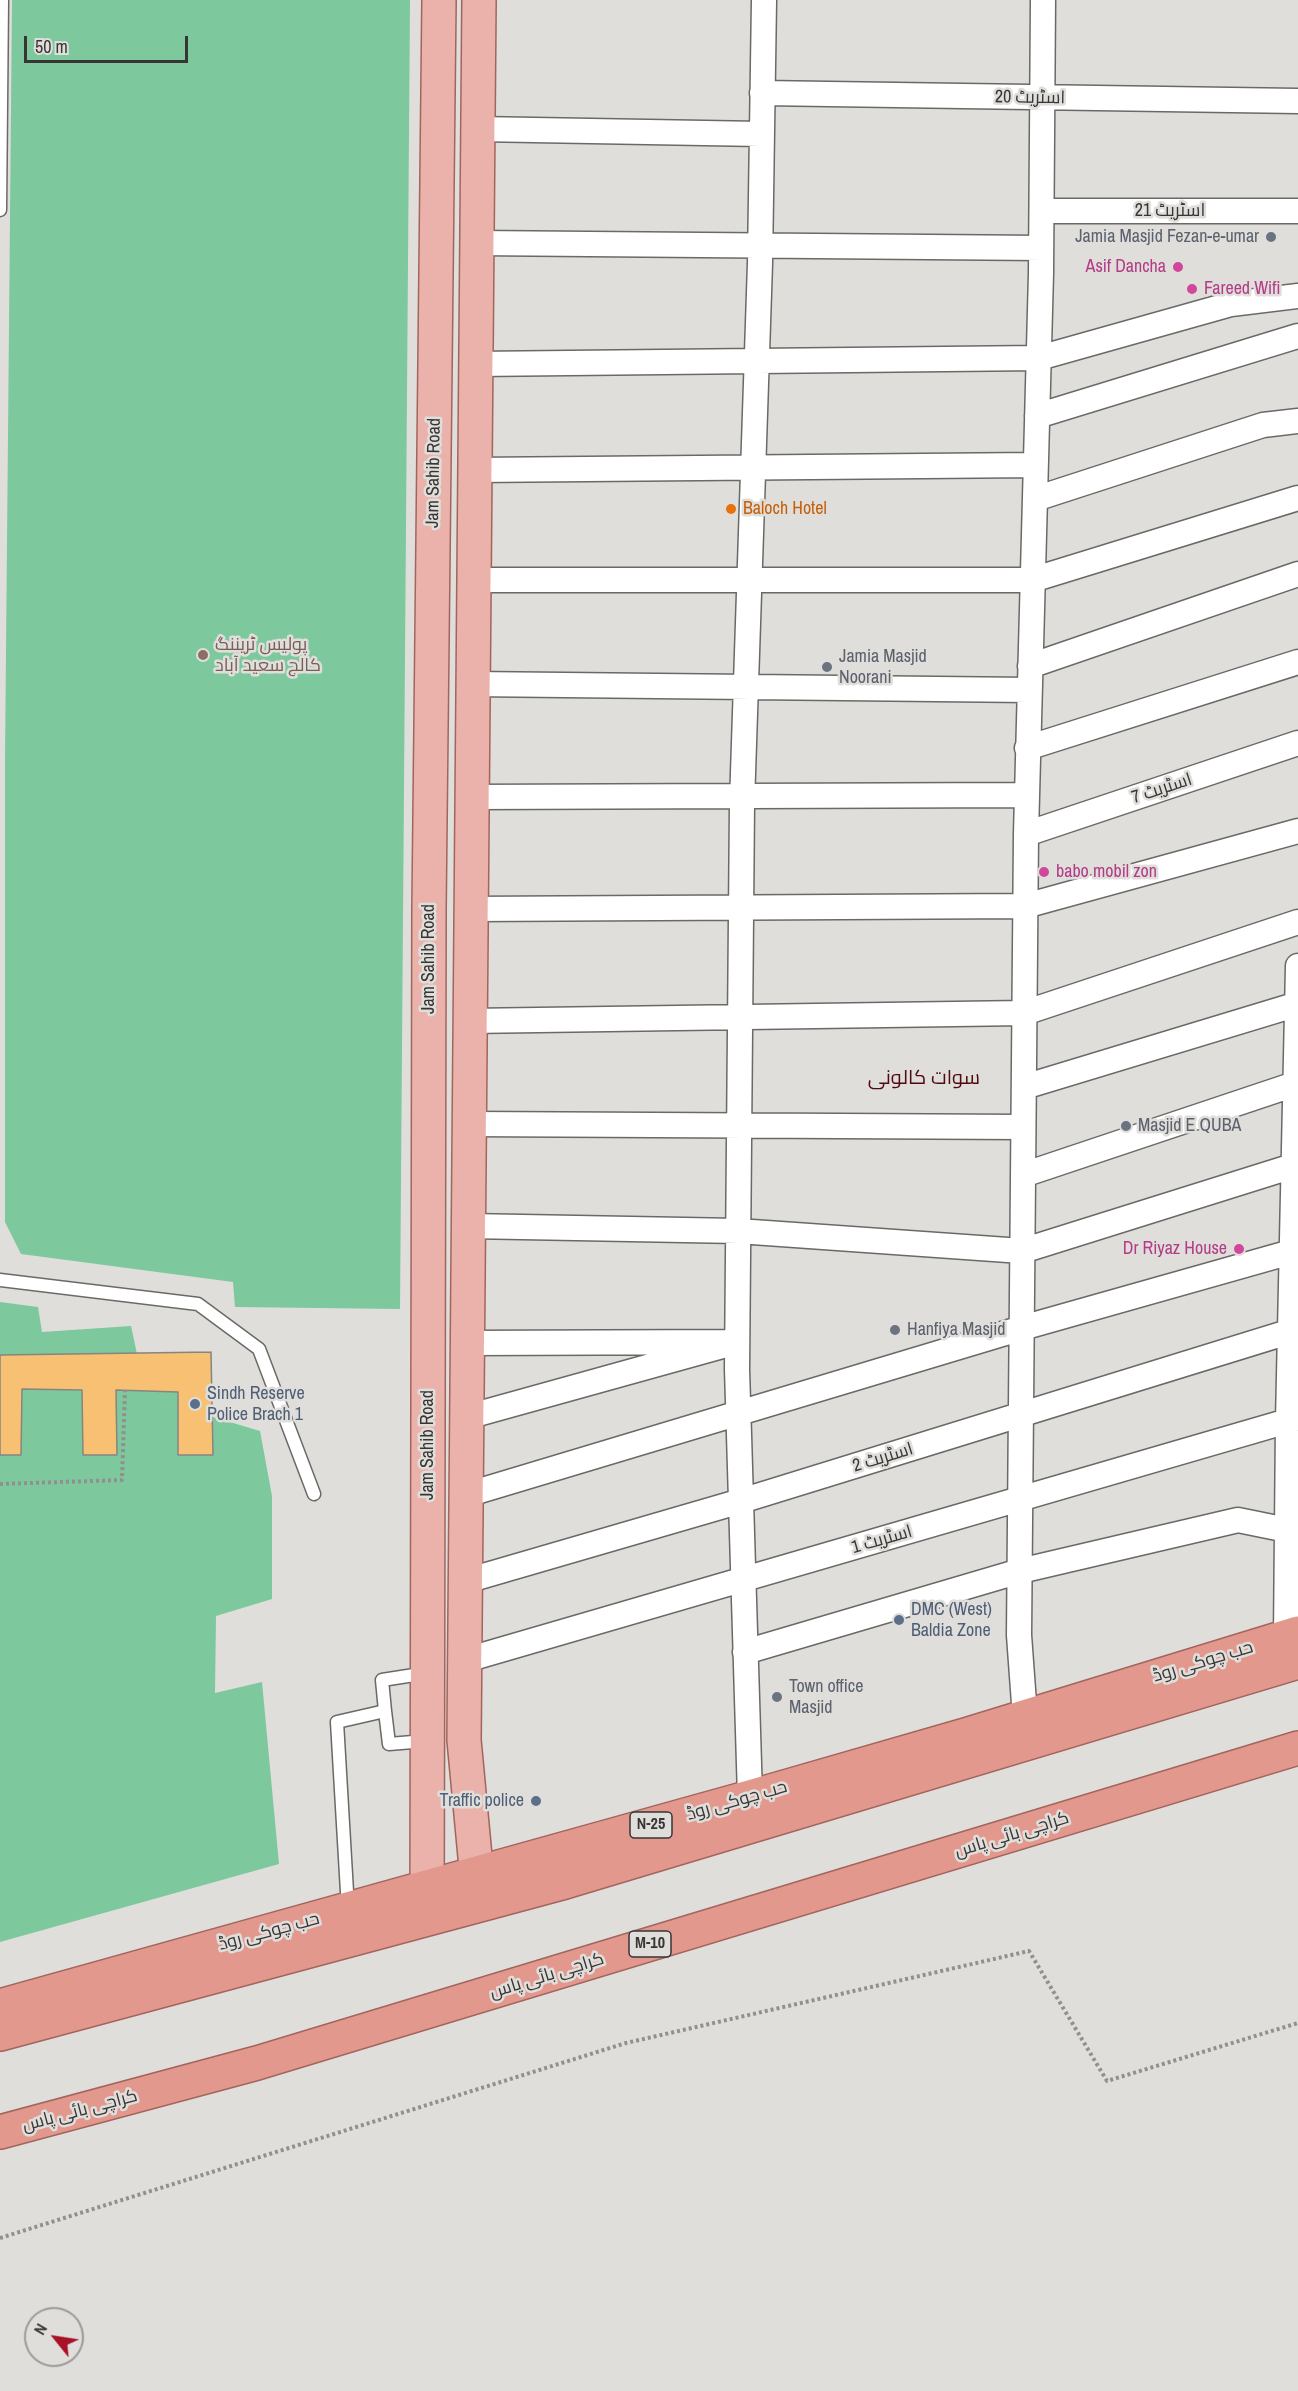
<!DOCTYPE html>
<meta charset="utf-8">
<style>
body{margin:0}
#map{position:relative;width:1298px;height:2391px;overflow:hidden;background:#e0dedb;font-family:"Archivo Narrow",sans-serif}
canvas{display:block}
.north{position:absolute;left:24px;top:2307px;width:60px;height:60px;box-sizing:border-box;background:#e0dedb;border:2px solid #9c9b99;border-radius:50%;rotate:300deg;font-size:16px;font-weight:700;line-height:24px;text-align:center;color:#373635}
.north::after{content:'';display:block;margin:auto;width:21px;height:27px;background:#a81127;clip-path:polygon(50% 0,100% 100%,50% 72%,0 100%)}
.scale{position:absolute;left:24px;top:36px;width:164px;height:27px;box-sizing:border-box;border:3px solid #373635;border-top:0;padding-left:8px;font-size:18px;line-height:21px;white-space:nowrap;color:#373635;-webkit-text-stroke:4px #e0dedb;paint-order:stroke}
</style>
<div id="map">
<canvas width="1298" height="2391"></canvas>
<div class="north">N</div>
<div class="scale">50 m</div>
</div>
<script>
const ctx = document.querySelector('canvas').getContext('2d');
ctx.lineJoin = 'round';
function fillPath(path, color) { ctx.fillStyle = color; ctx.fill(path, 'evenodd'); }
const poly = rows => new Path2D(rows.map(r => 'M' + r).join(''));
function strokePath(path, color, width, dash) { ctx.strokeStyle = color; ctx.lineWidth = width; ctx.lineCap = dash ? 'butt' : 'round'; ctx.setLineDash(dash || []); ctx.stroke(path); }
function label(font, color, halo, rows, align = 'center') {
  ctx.font = font + ' "Archivo Narrow",Cairo,sans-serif'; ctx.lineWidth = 5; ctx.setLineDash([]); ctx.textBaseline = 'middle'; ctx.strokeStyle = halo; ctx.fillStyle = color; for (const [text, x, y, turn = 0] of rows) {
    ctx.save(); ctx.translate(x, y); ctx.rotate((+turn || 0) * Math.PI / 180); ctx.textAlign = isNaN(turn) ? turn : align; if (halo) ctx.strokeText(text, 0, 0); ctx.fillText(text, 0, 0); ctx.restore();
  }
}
fillPath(poly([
 [12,0,410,0,400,1309,235,1307,233,1282,21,1254,5,1222,5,760],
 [0,1302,38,1307,42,1332,131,1326,137,1354,0,1355],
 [22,1389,82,1390,83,1455,116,1390,178,1392,179,1455,213,1455,213,1417,260,1431,272,1496,272,1599,216,1616,215,1693,262,1682,279,1864,0,1942,0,1455,21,1455]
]), '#7dc89c');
const building = poly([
 [211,1352,213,1455,178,1455,178,1392,116,1390,117,1455,83,1455,82,1390,22,1389,21,1455,0,1455,0,1355,211,1352]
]);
fillPath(building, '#f7c072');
strokePath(building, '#878582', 1.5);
const service = poly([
 [0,210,2,0],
 [0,1280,198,1304,259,1349,314,1494],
 [385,1711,382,1680,427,1673],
 [348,1909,337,1722,385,1711,389,1744,425,1741]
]);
const minor = poly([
 [762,93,1298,101],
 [477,129,761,134],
 [1042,211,1298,211],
 [476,243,1041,248],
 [475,364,1039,358,1231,304,1298,296],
 [1037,416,1298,336],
 [474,470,1035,465],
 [1035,499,1263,425,1298,421],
 [472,580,1032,580,1298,498],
 [1030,666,1298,574],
 [471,684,1029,690],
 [1027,748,1298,662],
 [470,797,1026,795],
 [1026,834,1298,743],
 [470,909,1025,906,1298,831],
 [469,1021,1024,1013,1298,922],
 [1024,1087,1298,1004],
 [469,1124,1023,1127],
 [1023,1175,1298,1083],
 [468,1226,738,1231,1022,1251,1293,1166],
 [467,1417,737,1342,467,1343],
 [466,1495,1022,1328,1298,1250],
 [466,1581,741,1501,1298,1329],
 [1286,1637,1288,1421,1298,966],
 [745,1652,1020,1571,1238,1520,1287,1530],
 [466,1660,1298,1418],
 [1025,1717,1019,1635,1026,834,1041,273,1043,0],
 [750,1797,737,1369,742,803,760,263,764,0]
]);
const primary = poly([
 [479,0,464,1740,479,1899],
 [427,1914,429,909,439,0]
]);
const trunk = poly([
 [0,2006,750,1797,965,1735,1298,1633],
 [0,2034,565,1882,1298,1662],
 [0,2132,257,2063,1298,1748]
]);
strokePath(service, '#6b6966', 15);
strokePath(minor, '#6b6966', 27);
strokePath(primary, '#a2655d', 36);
strokePath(trunk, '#a2655d', 36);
strokePath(poly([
 [0,1484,122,1480,125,1390],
 [0,2238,626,2043,1029,1951,1107,2081,1298,2023]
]), '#91908e', 4, [3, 3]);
strokePath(service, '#fff', 12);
strokePath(minor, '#fff', 24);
strokePath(primary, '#eab2aa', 33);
strokePath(trunk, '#e3988e', 33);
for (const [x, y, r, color] of [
 [1271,237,6,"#6b7280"],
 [1178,267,6,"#d1479c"],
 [1192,289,6,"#d1479c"],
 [731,509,6,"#e8710a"],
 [203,655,6,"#8d6e63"],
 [827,667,6,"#6b7280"],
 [1044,872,6,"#d1479c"],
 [1126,1126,6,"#6b7280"],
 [1239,1249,6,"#d1479c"],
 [895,1330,6,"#6b7280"],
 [195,1404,6,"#5c6f8a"],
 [899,1620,6,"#5c6f8a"],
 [777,1697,6,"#6b7280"],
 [536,1801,6,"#5c6f8a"]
]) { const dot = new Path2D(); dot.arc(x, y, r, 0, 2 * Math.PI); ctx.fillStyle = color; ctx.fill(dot); strokePath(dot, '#e0dedb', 2); }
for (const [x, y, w] of [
 [651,1825,42],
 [650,1944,42]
]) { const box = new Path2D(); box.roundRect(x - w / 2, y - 13, w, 26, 4.5); ctx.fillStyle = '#e0dedb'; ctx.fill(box); strokePath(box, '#373635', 1.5); }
label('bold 16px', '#373635', null, [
 ["N-25",651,1825],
 ["M-10",650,1944]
]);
label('18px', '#373635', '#e0dedb', [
 ["اسٹریٹ 20",1030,98,1],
 ["اسٹریٹ 21",1170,211],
 ["Jam Sahib Road",434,473,-89],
 ["اسٹریٹ 7",1162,789,-18],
 ["Jam Sahib Road",429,959,-90],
 ["Jam Sahib Road",428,1445,-90],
 ["اسٹریٹ 2",883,1458,-17],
 ["اسٹریٹ 1",882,1540,-16],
 ["حب چوکی روڈ",1203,1662,-17],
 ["حب چوکی روڈ",737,1801,-16],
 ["کراچی بائی پاس",1012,1835,-17],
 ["حب چوکی روڈ",269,1932,-15],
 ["کراچی بائی پاس",547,1976,-17],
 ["کراچی بائی پاس",80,2111,-15]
]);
label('18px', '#5b616d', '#e0dedb', [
 ["Jamia Masjid Fezan-e-umar",1259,237,"right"],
 ["Jamia Masjid",839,657],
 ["Noorani",839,678],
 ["Masjid E QUBA",1138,1126],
 ["Hanfiya Masjid",907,1330],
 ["Town office",789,1687],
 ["Masjid",789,1708]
], 'left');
label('18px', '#b23c85', '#e0dedb', [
 ["Asif Dancha",1166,267],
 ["Fareed Wifi",1204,289,"left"],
 ["babo mobil zon",1056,872,"left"],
 ["Dr Riyaz House",1227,1249]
], 'right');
label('18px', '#c56008', '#e0dedb', [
 ["Baloch Hotel",743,509]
], 'left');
label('18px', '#785e54', '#e0dedb', [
 ["پولیس ٹریننگ",215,645],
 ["کالج سعید آباد",215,666]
], 'left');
label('18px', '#4e5e75', '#e0dedb', [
 ["Sindh Reserve",207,1394],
 ["Police Brach 1",207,1415],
 ["DMC (West)",911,1610],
 ["Baldia Zone",911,1631],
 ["Traffic police",524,1801,"right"]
], 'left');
label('20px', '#500a11', '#e0dedb', [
 ["سوات کالونی",924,1079]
]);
</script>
